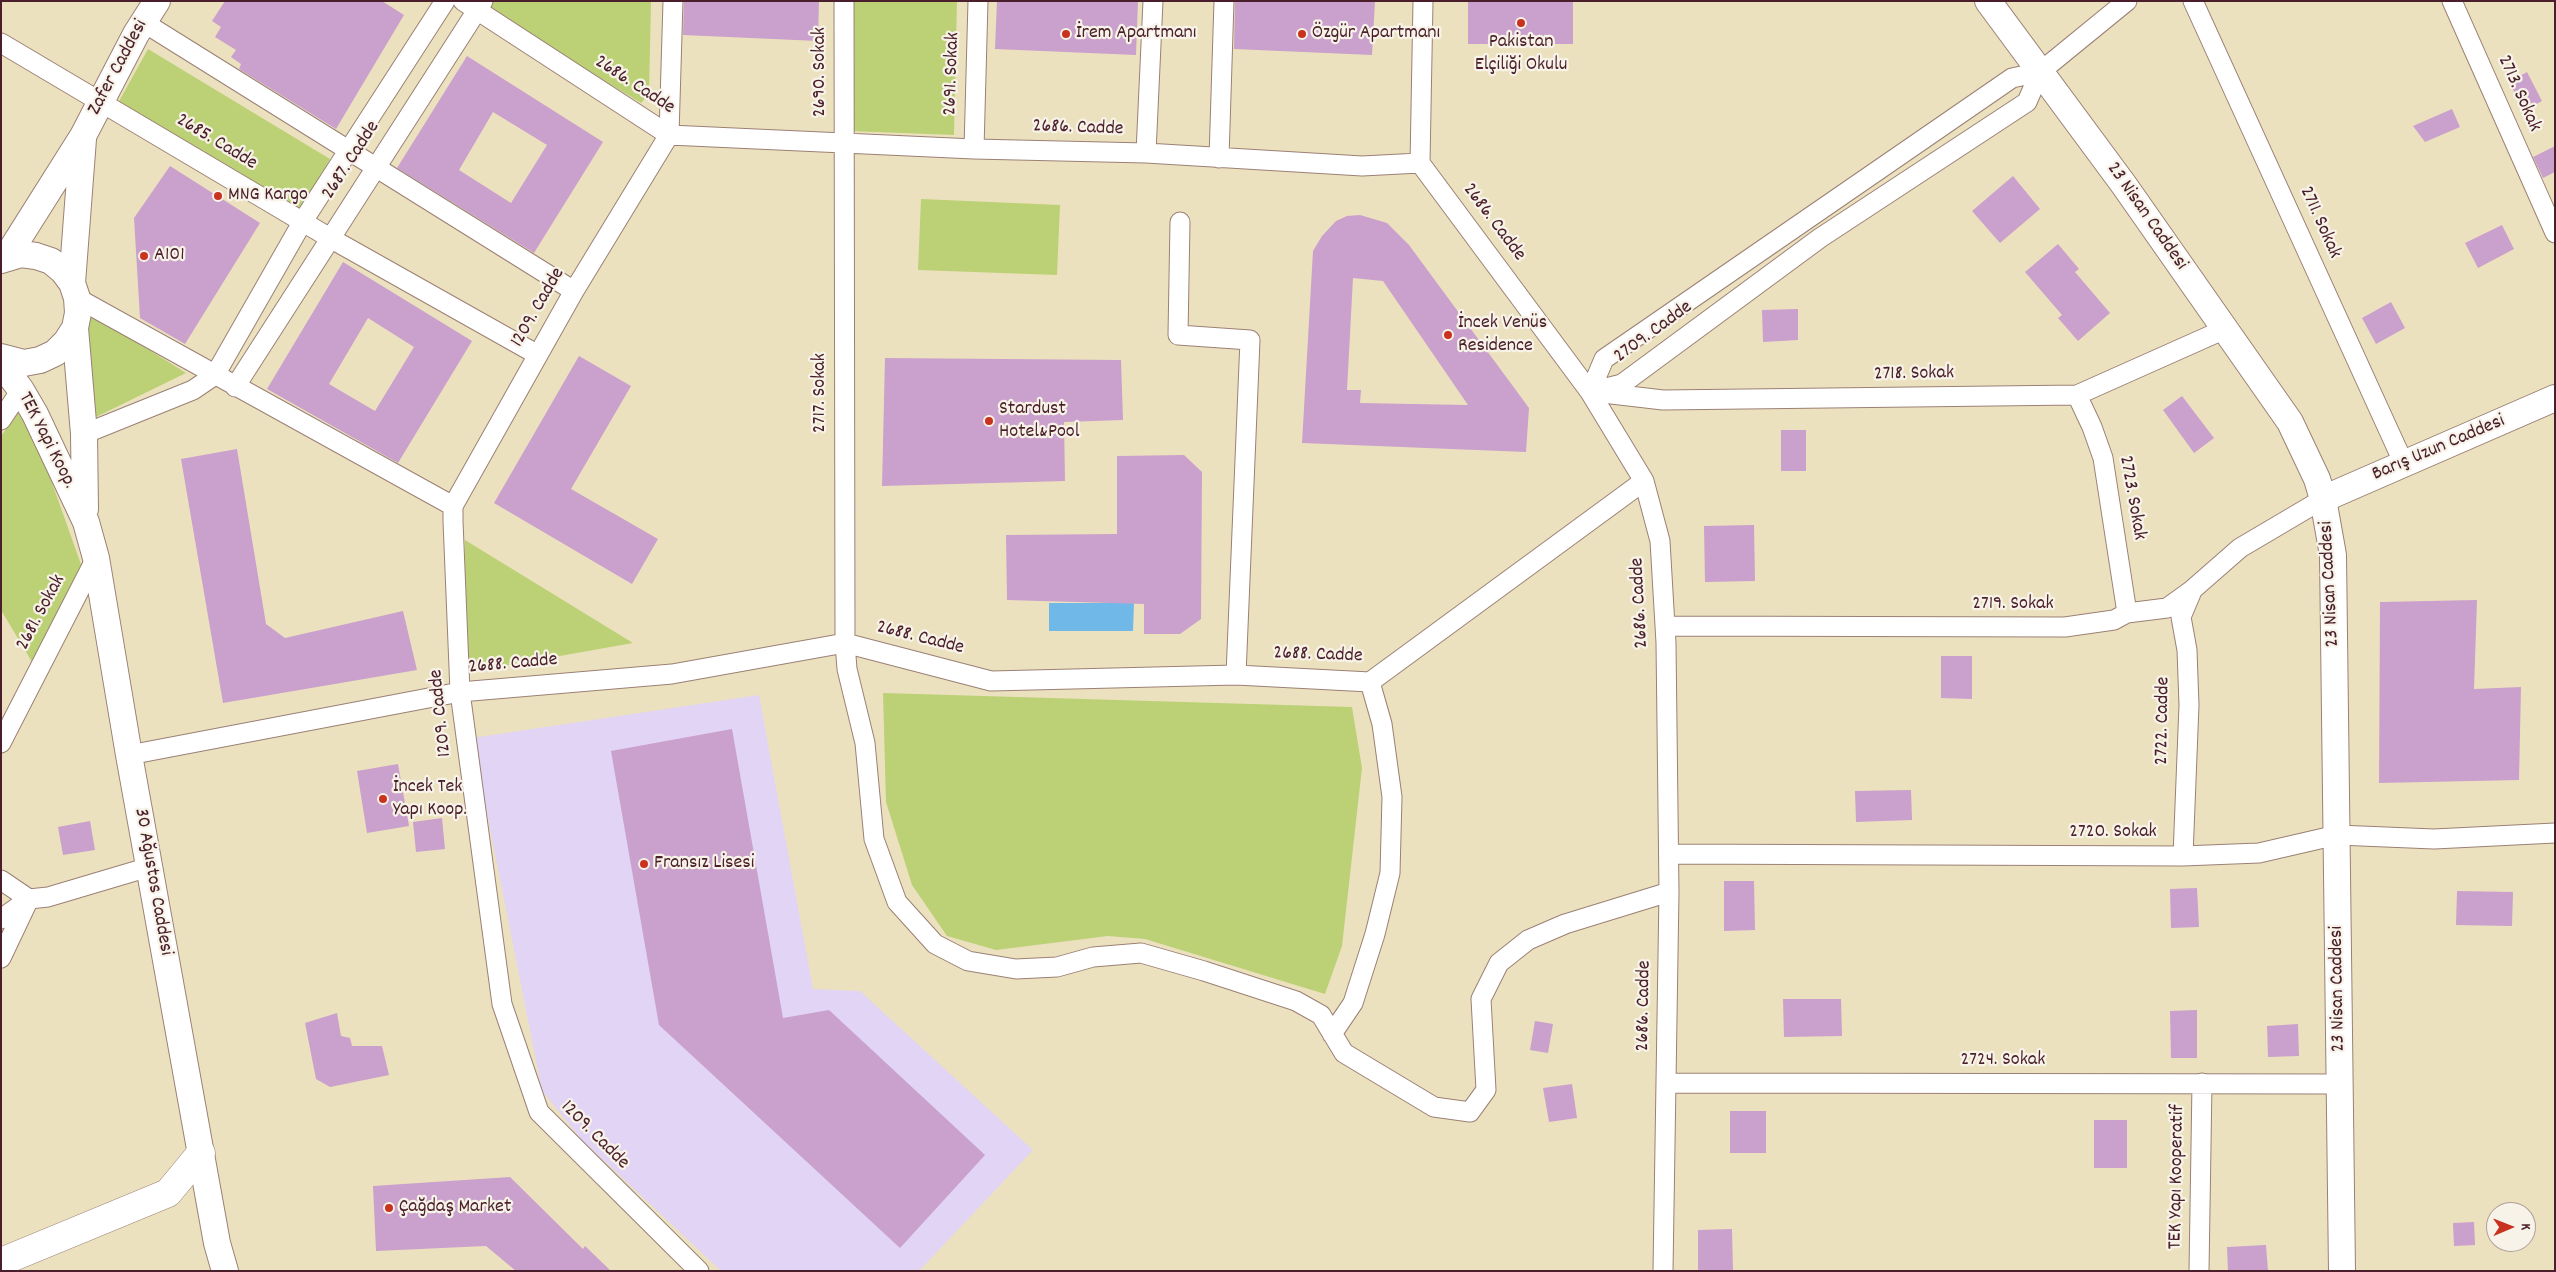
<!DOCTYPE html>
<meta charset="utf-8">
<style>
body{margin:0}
#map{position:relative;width:2556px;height:1272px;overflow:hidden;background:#ece1bf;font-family:Dekko,sans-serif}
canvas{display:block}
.frame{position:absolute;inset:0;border:2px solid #4a1f2b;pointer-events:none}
.north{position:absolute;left:2486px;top:1202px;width:50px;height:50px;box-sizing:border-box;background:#f7f3e8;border:1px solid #b29e9c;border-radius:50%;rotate:89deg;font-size:14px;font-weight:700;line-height:20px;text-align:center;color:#4a1f2b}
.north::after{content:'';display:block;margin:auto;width:18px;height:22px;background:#c8321e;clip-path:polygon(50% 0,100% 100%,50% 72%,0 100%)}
</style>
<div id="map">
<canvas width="2556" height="1272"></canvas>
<div class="frame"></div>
<div class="north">K</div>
</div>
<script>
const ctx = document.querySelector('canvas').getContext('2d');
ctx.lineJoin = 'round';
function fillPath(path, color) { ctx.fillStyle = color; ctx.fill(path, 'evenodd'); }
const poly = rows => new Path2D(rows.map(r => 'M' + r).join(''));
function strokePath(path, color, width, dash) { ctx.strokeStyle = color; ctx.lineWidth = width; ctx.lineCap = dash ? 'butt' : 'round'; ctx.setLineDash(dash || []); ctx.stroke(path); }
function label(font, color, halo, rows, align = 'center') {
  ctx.font = font + ' Dekko,sans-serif'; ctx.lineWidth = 4.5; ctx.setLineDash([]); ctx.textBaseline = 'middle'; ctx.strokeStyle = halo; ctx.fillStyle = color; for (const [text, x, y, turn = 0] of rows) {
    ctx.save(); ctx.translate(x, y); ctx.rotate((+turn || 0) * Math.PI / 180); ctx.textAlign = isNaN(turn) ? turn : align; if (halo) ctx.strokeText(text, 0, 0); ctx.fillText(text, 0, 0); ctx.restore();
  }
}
fillPath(poly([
 [759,695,813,989,860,991,1033,1150,919,1271,721,1271,582,1140,542,1091,472,738]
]), '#e1d4f4');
fillPath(poly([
 [491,1,651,1,649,94,641,103,486,9],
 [852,1,957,1,954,135,849,131],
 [148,49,330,159,300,211,118,103],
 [921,199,1060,205,1057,275,918,270],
 [83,308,186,373,96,417],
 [24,404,83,570,32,662,1,610,1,436],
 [465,540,633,643,464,673],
 [883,693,1352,707,1362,768,1342,946,1325,994,1145,939,1108,936,996,950,947,936,912,885,886,802]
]), '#bcd175');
fillPath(poly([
 [1049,603,1134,603,1133,631,1049,631]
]), '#6fb8e7');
fillPath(poly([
 [225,1,382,1,404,15,336,129,239,69,241,64,231,57,236,50,215,37,221,27,212,21],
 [684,1,819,1,818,41,683,35],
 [997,1,1138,1,1136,55,995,49],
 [1235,1,1375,1,1372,55,1234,49],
 [1468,1,1573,1,1573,44,1468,44],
 [467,56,603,142,534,253,397,168],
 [493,112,547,145,511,203,459,170],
 [2527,72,2542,101,2524,111,2509,82],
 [2452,109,2460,127,2425,142,2413,126],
 [2555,146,2555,172,2543,178,2533,157],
 [170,166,260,223,185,344,140,318,134,218],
 [2013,176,2040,209,2000,243,1972,211],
 [1360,215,1387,223,1409,245,1529,408,1526,452,1302,443,1313,251,1322,236,1336,221,1347,216],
 [1353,278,1383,281,1468,405,1360,403,1361,390,1347,390],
 [2502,225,2514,249,2478,268,2465,243],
 [2058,244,2079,269,2075,272,2110,313,2078,341,2058,318,2062,315,2025,272],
 [343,262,472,341,398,463,267,389],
 [368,318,414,347,375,411,329,384],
 [2391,302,2405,328,2376,344,2362,318],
 [1798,309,1798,340,1763,342,1762,310],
 [579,356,631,386,571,489,658,539,632,584,494,503],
 [885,358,1121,360,1123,420,1064,422,1065,481,882,486],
 [2182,396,2214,438,2194,453,2163,410],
 [1781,430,1806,430,1806,471,1781,471],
 [237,449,266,624,285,638,403,611,417,670,223,703,181,459],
 [1184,455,1202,472,1201,619,1180,634,1144,634,1144,604,1007,600,1006,535,1117,534,1117,456],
 [1754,525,1755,581,1705,582,1704,526],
 [2477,600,2474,689,2521,687,2519,780,2379,783,2380,602],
 [1941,656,1972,656,1972,699,1941,698],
 [732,729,783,1018,829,1010,985,1155,900,1248,659,1025,611,751],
 [398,764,409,826,367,833,357,771],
 [1911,790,1912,820,1856,822,1855,791],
 [442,818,445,849,416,852,413,822],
 [90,821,95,850,63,855,58,827],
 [1724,881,1754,881,1755,930,1724,931],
 [2197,888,2199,927,2171,928,2170,889],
 [2457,891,2513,892,2512,926,2456,925],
 [1783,999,1841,999,1842,1036,1784,1037],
 [2197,1010,2197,1058,2171,1058,2170,1011],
 [337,1013,341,1036,350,1038,352,1046,382,1046,389,1075,330,1087,316,1079,305,1023],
 [1535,1021,1553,1024,1548,1053,1530,1050],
 [2298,1024,2299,1056,2268,1057,2267,1026],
 [1572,1084,1577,1118,1549,1122,1543,1088],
 [1730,1111,1766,1111,1766,1153,1730,1153],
 [2094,1120,2127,1120,2127,1168,2094,1168],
 [510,1177,583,1249,585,1246,611,1271,516,1271,486,1246,376,1251,373,1186],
 [2474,1222,2475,1245,2454,1246,2453,1223],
 [1732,1229,1733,1271,1698,1271,1698,1230],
 [2266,1245,2268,1271,2228,1271,2227,1247]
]), '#caa0cc');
const street = poly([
 [463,1,669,135,974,149,1146,153,1362,166,1420,163,1590,392,1644,481,1660,541,1666,643,1669,892,1663,1271],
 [673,1,669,135,574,291,453,506,453,521,460,692,502,1004,539,1112,699,1271],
 [844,1,845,643,847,669,865,743,874,839,897,902,935,944,968,961,1016,969,1057,967,1093,957,1141,953,1204,971,1296,1001,1321,1015,1344,1053,1434,1107,1470,1112,1486,1090,1481,999,1499,963,1528,940,1565,924,1669,892],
 [2193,1,2404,464],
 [2452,1,2555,233],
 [143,22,574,291],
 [1,43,330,238,538,355],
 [974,149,978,1],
 [1146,153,1153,1],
 [1219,158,1224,1],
 [1420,163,1423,1],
 [1180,222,1178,335,1250,340,1236,675],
 [77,298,453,506],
 [235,387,483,1],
 [1590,392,1622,384,1820,238,2027,102,2040,72,2127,1],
 [1590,392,1604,359,2012,78,2040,72],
 [1603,393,1663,400,2077,395,2225,329],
 [2077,395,2092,427,2103,458,2127,613],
 [1,420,21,390],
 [84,434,193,390,215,375,303,221,445,1],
 [1665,626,2065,627,2114,620,2127,613,2167,608,2192,590,2240,548,2323,499],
 [1,743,96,558],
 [129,755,460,692,672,674,845,643,991,681,1236,675,1370,682,1644,481],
 [1669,854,2183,856,2259,853,2337,835,2434,839,2555,833],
 [2183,856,2189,705,2187,650,2181,617,2192,591],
 [1,880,29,899,1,919],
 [1,958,29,899,48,897,149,867],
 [1332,1034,1353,1003,1375,934,1390,873,1392,797,1382,724,1370,682],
 [1666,1083,2340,1084],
 [2199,1271,2202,1083]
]);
const secondary = poly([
 [1988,1,2124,185,2290,422,2317,479,2323,499,2333,555,2342,1271],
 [6,258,83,136,136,34,157,1],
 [1,260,21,254,36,256,51,261,63,271,72,283,77,298,78,313,75,328,66,342,55,353,40,360,24,363,1,357],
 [72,283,83,139],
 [75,328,84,434,85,509],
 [1,363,21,390,35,414,86,522,96,558,129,755,217,1243,225,1271],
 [2323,499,2555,398]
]);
const primary = poly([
 [1,1262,168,1193,201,1153]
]);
strokePath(street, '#9b8075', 21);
strokePath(secondary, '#9b8075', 28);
strokePath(primary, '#9b8075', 29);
strokePath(street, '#fff', 19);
strokePath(secondary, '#fff', 26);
strokePath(primary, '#fff', 28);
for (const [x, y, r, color] of [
 [1521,23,5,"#c8321e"],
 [1066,34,5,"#c8321e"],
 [1302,34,5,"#c8321e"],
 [218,196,5,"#c8321e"],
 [144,256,5,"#c8321e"],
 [1448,335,5,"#c8321e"],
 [989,421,5,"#c8321e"],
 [383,799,5,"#c8321e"],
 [644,864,5,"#c8321e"],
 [389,1208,5,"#c8321e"]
]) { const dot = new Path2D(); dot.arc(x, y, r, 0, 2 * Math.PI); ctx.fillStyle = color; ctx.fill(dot); strokePath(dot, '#f7f3e8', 2); }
label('20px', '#4a1f2b', '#f7f3e8', [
 ["İrem Apartmanı",1076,34],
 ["Özgür Apartmanı",1312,34],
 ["Pakistan",1521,43,"center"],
 ["Elçiliği Okulu",1521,66,"center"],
 ["MNG Kargo",228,196],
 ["A101",154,256],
 ["İncek Venüs",1458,324],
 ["Residence",1458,347],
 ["Stardust",999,410],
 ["Hotel&Pool",999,433],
 ["İncek Tek",393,788],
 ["Yapı Koop.",393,811],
 ["Fransız Lisesi",654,864],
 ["Çağdaş Market",399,1208]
], 'left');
label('20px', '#4a1f2b', '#f7f3e8', [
 ["Zafer Caddesi",119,68,-62],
 ["2690. Sokak",821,72,-90],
 ["2691. Sokak",953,74,-88],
 ["2686. Cadde",634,86,33],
 ["2713. Sokak",2518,94,66],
 ["2686. Cadde",1078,129,2],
 ["2685. Cadde",216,143,31],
 ["2687. Cadde",352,161,-57],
 ["23 Nisan Caddesi",2146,217,55],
 ["2686. Cadde",1493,223,53],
 ["2711. Sokak",2319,223,66],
 ["1209. Cadde",539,308,-60],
 ["2709. Cadde",1654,333,-36],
 ["2718. Sokak",1914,375,-1],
 ["2717. Sokak",821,393,-90],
 ["TEK Yapi Koop.",46,441,63],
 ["Barış Uzun Caddesi",2439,449,-23],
 ["2723. Sokak",2131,498,80],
 ["23 Nisan Caddesi",2331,584,-93],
 ["2686. Cadde",1641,603,-93],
 ["2719. Sokak",2013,605],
 ["2681. Sokak",42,613,-62],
 ["2688. Cadde",920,639,14],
 ["2688. Cadde",1318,656,2],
 ["2688. Cadde",513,665,-5],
 ["1209. Cadde",442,713,-96],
 ["2722. Cadde",2164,721,-89],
 ["2720. Sokak",2113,833],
 ["30 Ağustos Caddesi",152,882,80],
 ["23 Nisan Caddesi",2339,989,-91],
 ["2686. Cadde",1645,1006,-89],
 ["2724. Sokak",2003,1061],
 ["1209. Cadde",594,1136,45],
 ["TEK Yapı Kooperatif",2178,1177,-89]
]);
</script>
